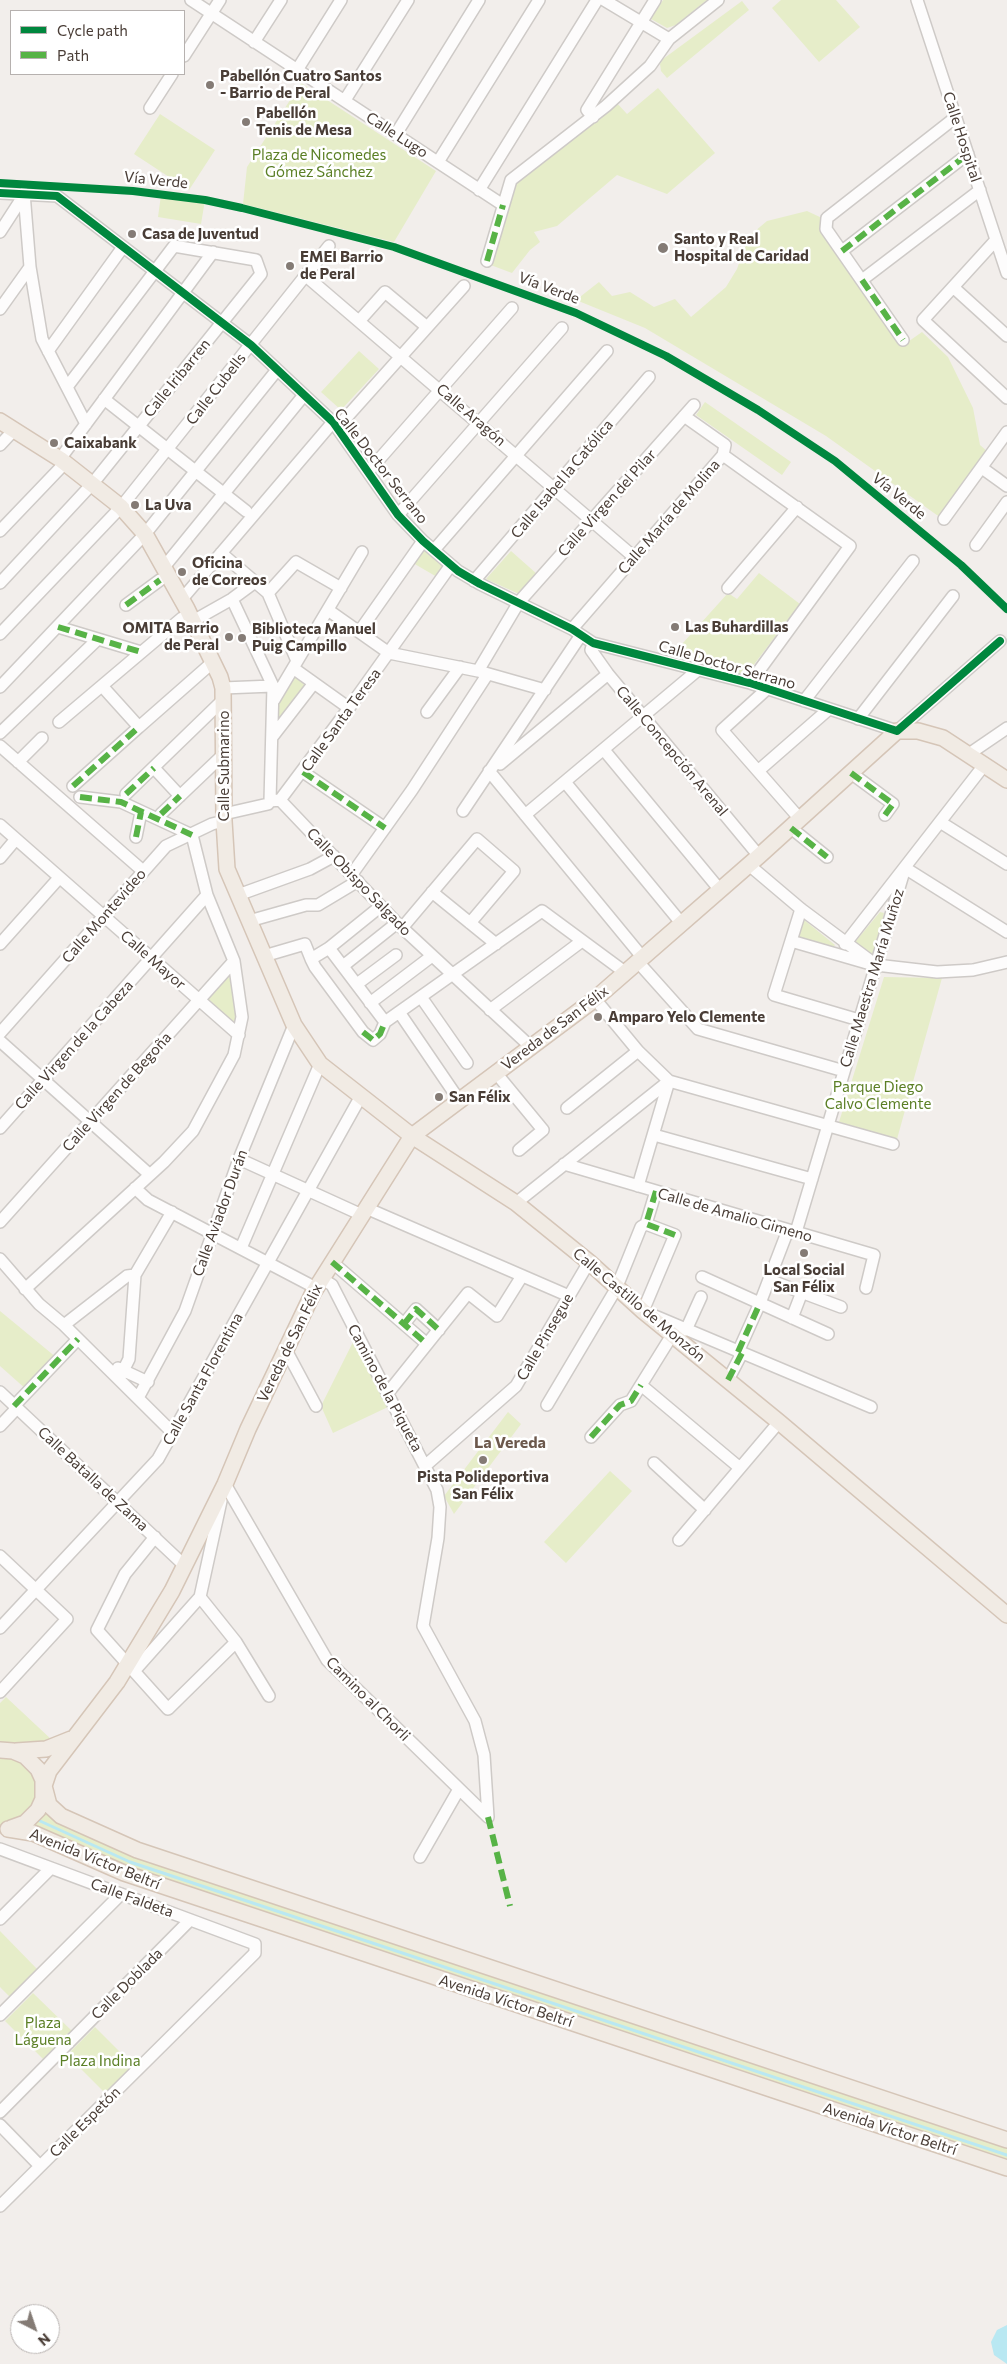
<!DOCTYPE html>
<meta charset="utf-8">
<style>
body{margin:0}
#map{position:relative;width:1007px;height:2364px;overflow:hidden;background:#f2eeeb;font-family:Commissioner,sans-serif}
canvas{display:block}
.legend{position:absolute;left:10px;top:10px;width:175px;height:65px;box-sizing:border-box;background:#fff;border:1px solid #b6b1af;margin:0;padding:6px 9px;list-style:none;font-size:15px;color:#493d36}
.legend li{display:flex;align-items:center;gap:10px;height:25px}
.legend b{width:25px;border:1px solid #b6b1af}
.north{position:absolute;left:10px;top:2304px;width:50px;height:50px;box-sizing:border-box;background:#fff;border:1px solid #b6b1af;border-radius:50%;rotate:139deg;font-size:14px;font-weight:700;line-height:20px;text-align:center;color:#493d36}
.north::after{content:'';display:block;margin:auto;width:18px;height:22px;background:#847b75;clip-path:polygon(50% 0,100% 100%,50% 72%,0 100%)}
</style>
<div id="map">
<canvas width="1007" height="2364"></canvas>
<ul class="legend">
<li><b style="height:6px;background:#00873e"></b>Cycle path</li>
<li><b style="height:6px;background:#57b346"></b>Path</li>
</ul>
<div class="north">N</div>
</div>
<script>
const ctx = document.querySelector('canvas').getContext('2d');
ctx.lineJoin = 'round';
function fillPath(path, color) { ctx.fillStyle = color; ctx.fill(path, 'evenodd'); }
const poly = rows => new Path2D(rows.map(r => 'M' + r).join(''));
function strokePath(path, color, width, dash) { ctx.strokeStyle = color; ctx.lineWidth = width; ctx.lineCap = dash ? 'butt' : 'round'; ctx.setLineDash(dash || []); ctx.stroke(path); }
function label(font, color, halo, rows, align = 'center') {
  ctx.font = font + ' Commissioner,sans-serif'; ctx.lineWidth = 5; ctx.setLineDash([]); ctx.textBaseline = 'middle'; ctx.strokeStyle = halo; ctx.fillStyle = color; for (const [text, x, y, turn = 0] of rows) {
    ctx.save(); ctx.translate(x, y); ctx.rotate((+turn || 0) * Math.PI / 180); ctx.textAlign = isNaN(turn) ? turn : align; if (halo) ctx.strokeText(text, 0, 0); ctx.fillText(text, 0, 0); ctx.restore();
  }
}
fillPath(poly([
 [663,0,707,0,676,25,667,28,651,19],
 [781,0,836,0,860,27,819,62,772,8],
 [742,1,749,10,667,78,661,71,660,64,663,59],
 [301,83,436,171,394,242,243,204,247,167],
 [658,88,715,153,667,194,617,175,557,226,534,232,540,242,530,250,512,273,488,264,517,180,575,138,616,102,627,114],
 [160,114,215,150,189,190,134,154],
 [161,195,205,200,201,224,158,217],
 [807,211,822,218,822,233,902,346,922,332,948,357,973,408,980,445,989,453,941,518,826,436,645,328,576,300,599,282,612,296,630,292,654,307,675,299,691,317,726,287,737,269,748,237,767,221],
 [359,351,379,369,341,410,321,392],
 [705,402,791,462,782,475,696,415],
 [423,549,443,567,437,577,413,563],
 [511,551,537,574,519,594,486,579],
 [759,573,800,604,746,675,673,654,728,593,737,599],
 [295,677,305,685,276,722,278,702],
 [880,912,884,913,874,956,868,958,855,942],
 [803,919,835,945,833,948,796,939],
 [229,975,238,1016,232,1023,206,1000],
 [884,977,942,978,897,1139,839,1122],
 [0,1311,57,1358,27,1390,0,1366],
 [354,1340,388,1407,333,1433,321,1406],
 [508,1412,521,1424,454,1514,444,1496],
 [610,1471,632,1491,566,1563,544,1542],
 [6,1697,52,1740,19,1753,61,1816,1007,2140,1007,2168,15,1829,0,1829,0,1703],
 [0,1931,38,1970,10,1997,0,1987],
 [33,1993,72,2031,43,2059,5,2021],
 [95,2027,133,2065,105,2093,67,2055]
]), '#e6edc9');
fillPath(poly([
 [1007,2325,1007,2364,994,2355,991,2342,997,2330]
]), '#b9e8f2');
strokePath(poly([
 [40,1821,130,1862,1007,2155]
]), '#b9e8f2', 3);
const minor = poly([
 [191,0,503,205],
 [604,0,669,39],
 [917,0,1007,273],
 [254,42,281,0],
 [184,56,220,0],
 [297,70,341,0],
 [345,100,408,0],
 [150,108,172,74],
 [593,117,587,110,655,0],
 [396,134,479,0],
 [438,162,539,0],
 [479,190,597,0],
 [0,193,57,196,251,345,333,422,398,515,423,541,458,571,480,584,572,629,593,643,750,683,897,731,1000,641],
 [24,193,30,267,42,339,86,424],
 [0,232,24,195],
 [995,241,923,320,1007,398],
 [842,251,968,154],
 [487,261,511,180,606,106,650,66,669,39,718,0],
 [306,276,634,557],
 [862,280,980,190],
 [953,287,1007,336],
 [0,309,30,267],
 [360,320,385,292,427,327],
 [903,340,826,229,827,218,956,117],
 [48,351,123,247],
 [104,399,246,511],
 [684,416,725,445,723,455],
 [337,428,464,286],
 [0,445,14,430],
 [60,459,213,252],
 [982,468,1007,486],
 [368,472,512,308],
 [398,515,562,328],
 [944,519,1007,432],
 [0,531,65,463],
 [976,545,1007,502],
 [434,550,607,351],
 [221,553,268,593,297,661],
 [164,567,304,395],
 [474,581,649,377],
 [0,583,93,483,261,274,256,260,174,246,67,387],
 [728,588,797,507],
 [268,593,296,562,341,588],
 [182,599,333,422],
 [232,599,273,686,270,801,280,800,397,923,531,1047],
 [126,605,160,580],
 [328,610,389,653,478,671,545,690],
 [193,621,232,599,255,582],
 [58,627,141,652],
 [572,629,723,455,850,546,750,683],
 [359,632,423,541],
 [0,634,121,507,329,246],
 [593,643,591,650,608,674,759,856],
 [293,668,349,708],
 [478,671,519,602,694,405],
 [102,686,139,727,213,662],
 [0,687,145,534,277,370],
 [223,688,273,686],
 [767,689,722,730,800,819],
 [274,700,362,552],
 [804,701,913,561],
 [427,712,460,667],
 [858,719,953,596],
 [59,722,182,618,190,616],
 [0,733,98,639],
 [273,736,314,683],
 [0,746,143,871],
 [604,750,720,890],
 [969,754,1007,728],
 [18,762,42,738],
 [500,764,608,674],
 [154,768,180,796],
 [489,771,643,958],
 [758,771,829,709],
 [303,772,385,828],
 [851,773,893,804,885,815],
 [565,782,682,924],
 [73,786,139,727],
 [126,794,223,700],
 [80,797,121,802,192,835],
 [280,800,349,708,451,565],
 [463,811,581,635],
 [161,814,225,753],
 [224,814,268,804,270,801],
 [525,815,698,670],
 [940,822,1007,864],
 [0,825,239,1035],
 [791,828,827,857],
 [136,837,141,812],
 [0,858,16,839],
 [749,865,801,909,876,965,937,972,973,970,1007,962],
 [905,868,1007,932],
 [352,874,412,790,487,675],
 [432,892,496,944],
 [238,895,310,869,334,856],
 [801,909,774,995,859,1020],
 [249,921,306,905,318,905,358,881],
 [402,928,477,839,514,871,470,923],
 [791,941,867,963],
 [0,944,59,878],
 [845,944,985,764],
 [329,948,385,1022],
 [264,956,305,944,311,959,329,948,381,906],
 [311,959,315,967,363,1032,373,1040,380,1034,385,1022],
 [638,962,698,1029,844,1071],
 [343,966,397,923],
 [357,984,396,955],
 [421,997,467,1063],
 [595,999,638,1051,669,1081,893,1144],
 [370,1003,432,956],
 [490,1010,582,941],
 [399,1012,459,1100],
 [385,1022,542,911,626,973],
 [0,1033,166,846,212,824,224,821],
 [0,1041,149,1174],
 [496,1073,543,1130,519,1150],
 [567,1108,638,1051],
 [0,1128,207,895],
 [654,1135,812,1179],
 [239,1159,362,1215],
 [564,1164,874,1255,866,1288],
 [638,1186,669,1081],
 [135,1188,148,1200,316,1288],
 [516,1203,669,1081],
 [366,1208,569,1296],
 [0,1222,234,961],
 [646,1224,675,1235,643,1311,871,1407],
 [796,1232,905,868],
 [241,1248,320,1064],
 [0,1259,39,1304,64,1325,173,1433],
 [332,1262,427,1344],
 [702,1277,828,1334],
 [322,1279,332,1285,437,1490,440,1507,438,1538,423,1626,475,1721,484,1755,488,1817],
 [769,1280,841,1307],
 [25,1289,164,1162,193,1131,234,1055,242,1017,234,961,207,895,192,835],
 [792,1318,802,1292],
 [404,1324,416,1309,439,1330],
 [64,1325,127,1276,135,1275],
 [686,1330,701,1297],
 [286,1350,316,1406],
 [738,1352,760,1303,788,1230],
 [118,1368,148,1382],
 [119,1379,129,1359,135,1275,172,1212],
 [728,1380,742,1353],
 [641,1385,740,1468],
 [0,1392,185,1566],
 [387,1394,468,1293,497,1316,522,1276],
 [138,1398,185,1311,239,1159,294,1025],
 [547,1405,616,1289,641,1227,646,1224,656,1191],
 [14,1406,78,1339],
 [0,1426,17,1408],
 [591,1437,620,1405,631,1401,672,1335],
 [654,1463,705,1510],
 [426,1465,516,1386,589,1262],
 [225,1484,327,1660,488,1817],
 [155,1537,125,1574,97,1630,168,1709,236,1642],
 [679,1540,779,1422],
 [0,1556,67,1619,0,1692],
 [200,1597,236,1642,269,1696],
 [0,1628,158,1459,361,1096],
 [135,1670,200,1597,221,1501],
 [0,1849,255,1944,255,1953,0,2206],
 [420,1857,459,1789],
 [0,1919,51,1868],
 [0,2015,121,1894],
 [0,2112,190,1920],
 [0,2125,40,2166]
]);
const major = poly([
 [0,421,60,459,121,507,145,534,187,609,220,677,223,688,224,821,227,869,294,1025,320,1064,412,1136,516,1203,589,1262,643,1311,779,1422,1007,1615],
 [1007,780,943,738,918,731,897,731,759,856,595,999,412,1136,313,1293,248,1429,225,1484,172,1591,117,1682,49,1771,44,1786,49,1805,61,1816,137,1850,1007,2140],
 [0,1750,13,1751,25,1756,38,1769,43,1780,43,1799,38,1810,25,1823,11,1828],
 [16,1751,46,1749,71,1739],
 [8,1829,33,1833,124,1873,1007,2168]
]);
strokePath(minor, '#cecac7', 14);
strokePath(major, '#d5c5b7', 18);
strokePath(minor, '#fdfcfc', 11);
strokePath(major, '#f1ebe4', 15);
strokePath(poly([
 [842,251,968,154],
 [487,261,503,205],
 [862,280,903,340],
 [126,605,160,580],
 [58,627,141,652],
 [303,772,385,828],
 [851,773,893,804,885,815],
 [73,786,139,727],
 [126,794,154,768],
 [80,797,121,802,192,835],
 [161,814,180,796],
 [791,828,827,857],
 [136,837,141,812],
 [363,1032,373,1040,380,1034,385,1022],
 [656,1191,646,1224,675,1235],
 [332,1262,427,1344],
 [404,1324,416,1309,439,1330],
 [738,1352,760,1303],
 [728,1380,742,1353],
 [14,1406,78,1339],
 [591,1437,620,1405,631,1401,641,1385],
 [488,1817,510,1906]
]), '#57b346', 6, [12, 6]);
strokePath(poly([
 [0,183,133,191,205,200,242,208,394,247,576,313,666,356,758,410,835,461,961,565,1007,609],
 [0,193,57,196,251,345,333,422,398,515,423,541,458,571,480,584,572,629,593,643,750,683,897,731,1000,641]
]), '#00873e', 8);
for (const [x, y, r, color] of [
 [210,85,5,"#847b75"],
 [246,122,5,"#847b75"],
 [132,234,5,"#847b75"],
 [663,248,6,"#847b75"],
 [290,266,5,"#847b75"],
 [54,443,5,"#847b75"],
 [135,505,5,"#847b75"],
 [182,572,5,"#847b75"],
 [675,627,5,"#847b75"],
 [229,637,5,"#847b75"],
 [242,638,5,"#847b75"],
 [598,1017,5,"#847b75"],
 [439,1097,5,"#847b75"],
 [804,1253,5,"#847b75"],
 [483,1460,5,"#847b75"]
]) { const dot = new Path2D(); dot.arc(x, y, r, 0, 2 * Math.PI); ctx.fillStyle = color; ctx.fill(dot); strokePath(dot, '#fff', 2); }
label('bold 15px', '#493d36', '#fff', [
 ["Pabellón Cuatro Santos",220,76],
 ["- Barrio de Peral",220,93],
 ["Pabellón",256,113],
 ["Tenis de Mesa",256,130],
 ["Casa de Juventud",142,234],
 ["Santo y Real",674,239],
 ["Hospital de Caridad",674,256],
 ["EMEI Barrio",300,257],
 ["de Peral",300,274],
 ["Caixabank",64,443],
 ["La Uva",145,505],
 ["Oficina",192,563],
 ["de Correos",192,580],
 ["Las Buhardillas",685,627],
 ["OMITA Barrio",219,628,"right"],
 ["de Peral",219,645,"right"],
 ["Biblioteca Manuel",252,629],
 ["Puig Campillo",252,646],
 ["Amparo Yelo Clemente",608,1017],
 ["San Félix",449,1097],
 ["Local Social",804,1270,"center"],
 ["San Félix",804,1287,"center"],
 ["Pista Polideportiva",483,1477,"center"],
 ["San Félix",483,1494,"center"]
], 'left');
label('15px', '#493d36', '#fff', [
 ["Calle Lugo",397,135,33],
 ["Calle Hospital",962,137,72],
 ["Vía Verde",156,180,6],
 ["Vía Verde",549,288,21],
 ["Calle Iribarren",177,378,-51],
 ["Calle Cubells",216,389,-52],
 ["Calle Aragón",471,415,41],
 ["Calle Doctor Serrano",381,466,52],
 ["Calle Isabel la Católica",562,479,-50],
 ["Vía Verde",899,496,39],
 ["Calle Virgen del Pilar",607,503,-48],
 ["Calle María de Molina",669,517,-49],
 ["Calle Doctor Serrano",727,665,16],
 ["Calle Santa Teresa",341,720,-54],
 ["Calle Concepción Arenal",672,751,50],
 ["Calle Submarino",224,766,-90],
 ["Calle Obispo Salgado",359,882,46],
 ["Calle Montevideo",104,916,-49],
 ["Calle Mayor",153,960,41],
 ["Calle Maestra María Muñoz",872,978,-73],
 ["Vereda de San Félix",555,1028,-37],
 ["Calle Virgen de la Cabeza",74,1045,-48],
 ["Calle Virgen de Begoña",117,1092,-48],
 ["Calle Aviador Durán",220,1213,-70],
 ["Calle de Amalio Gimeno",735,1215,16],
 ["Calle Castillo de Monzón",639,1305,40],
 ["Calle Pinsegue",545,1337,-60],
 ["Vereda de San Félix",290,1343,-64],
 ["Calle Santa Florentina",203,1379,-61],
 ["Camino de la Piqueta",385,1388,62],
 ["Calle Batalla de Zama",93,1479,43],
 ["Camino al Chorli",368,1699,45],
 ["Avenida Víctor Beltrí",95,1859,22],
 ["Calle Faldeta",132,1898,20],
 ["Calle Doblada",127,1984,-45],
 ["Avenida Víctor Beltrí",506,2001,18],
 ["Calle Espetón",85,2122,-45],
 ["Avenida Víctor Beltrí",890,2129,18]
]);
label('15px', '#5b7f25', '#fff', [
 ["Plaza de Nicomedes",319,155],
 ["Gómez Sánchez",319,172],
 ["Parque Diego",878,1087],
 ["Calvo Clemente",878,1104],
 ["Plaza",43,2023],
 ["Láguena",43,2040],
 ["Plaza Indina",100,2061]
]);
label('bold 16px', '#6c584c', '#fff', [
 ["La Vereda",510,1443]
]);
</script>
